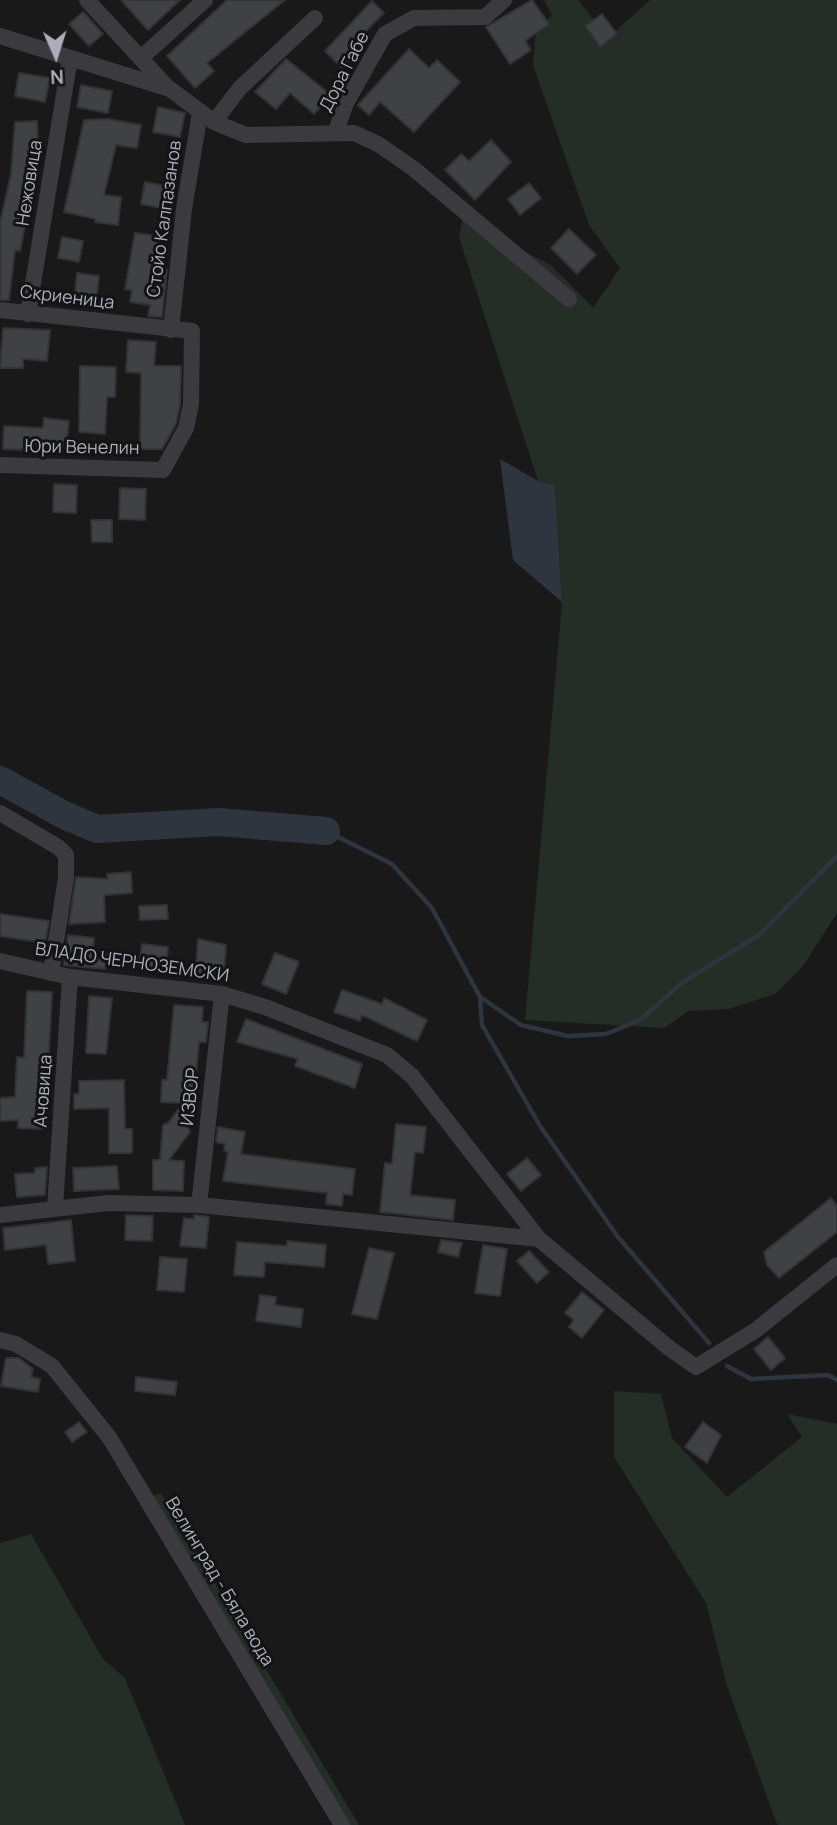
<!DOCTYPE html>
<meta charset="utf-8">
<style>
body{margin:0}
#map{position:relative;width:837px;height:1825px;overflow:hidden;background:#19191a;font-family:Manrope,sans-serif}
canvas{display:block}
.north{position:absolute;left:21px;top:21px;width:70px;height:70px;-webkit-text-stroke:5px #141315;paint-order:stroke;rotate:177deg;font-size:19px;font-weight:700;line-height:28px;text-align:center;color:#acadb9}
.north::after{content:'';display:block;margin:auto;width:24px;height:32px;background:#acadb9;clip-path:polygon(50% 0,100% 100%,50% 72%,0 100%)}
</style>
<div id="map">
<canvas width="837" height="1825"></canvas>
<div class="north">N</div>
</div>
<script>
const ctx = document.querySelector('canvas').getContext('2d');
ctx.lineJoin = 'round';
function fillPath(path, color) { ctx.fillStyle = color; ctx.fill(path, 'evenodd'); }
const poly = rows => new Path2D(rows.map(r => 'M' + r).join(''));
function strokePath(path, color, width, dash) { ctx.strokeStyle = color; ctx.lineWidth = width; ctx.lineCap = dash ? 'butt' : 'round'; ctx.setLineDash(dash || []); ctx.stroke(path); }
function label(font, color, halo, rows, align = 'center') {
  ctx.font = font + ' Manrope,sans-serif'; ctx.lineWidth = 6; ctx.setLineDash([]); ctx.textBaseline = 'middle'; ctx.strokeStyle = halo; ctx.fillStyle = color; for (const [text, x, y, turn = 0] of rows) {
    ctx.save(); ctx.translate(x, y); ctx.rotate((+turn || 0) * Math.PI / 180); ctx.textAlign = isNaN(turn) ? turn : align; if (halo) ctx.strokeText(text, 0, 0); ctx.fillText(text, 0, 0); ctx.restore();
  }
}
fillPath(poly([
 [544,0,578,0,608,38,650,0,837,0,837,913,803,966,775,994,729,1009,688,1011,664,1028,525,1020,562,602,555,485,538,481,459,237,465,205,484,230,552,266,593,308,620,268,589,225,533,65,536,31,552,15],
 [614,1391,661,1394,672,1438,727,1497,802,1437,787,1414,837,1424,837,1825,778,1825,775,1819,727,1686,706,1603,614,1457],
 [161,1493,359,1825,336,1825,141,1500],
 [31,1534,103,1659,125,1678,185,1825,0,1825,0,1543]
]), '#252d27');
fillPath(poly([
 [500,459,538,481,555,485,562,602,513,560]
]), '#2f353e');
strokePath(poly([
 [326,831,392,864,432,908,480,997,521,1025,568,1036,606,1034,640,1020,683,982,759,935,837,856],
 [480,998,482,1025,540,1126,618,1237,709,1343],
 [727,1366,751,1379,828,1375,837,1380]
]), '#2f353e', 4.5);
strokePath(poly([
 [0,780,64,815,97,829,218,822,326,831]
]), '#2f353e', 28);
const building = poly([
 [121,0,180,0,148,30,121,0],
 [227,0,285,0,207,63,214,71,195,88,167,56,227,0],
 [532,0,549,24,525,41,531,50,510,64,486,27,532,0],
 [372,1,384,13,350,47,357,54,342,68,325,51,372,1],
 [83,12,103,34,89,46,69,24,83,12],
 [602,14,617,34,600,47,585,26,602,14],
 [409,49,429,68,437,60,460,82,414,132,380,102,369,115,358,105,409,49],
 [286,59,331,95,314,114,290,93,276,109,255,92,286,59],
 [19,73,50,78,45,102,15,96,19,73],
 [81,85,112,91,108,113,77,107,81,85],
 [158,107,185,113,180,137,153,132,158,107],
 [108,119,141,125,137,148,116,145,104,195,121,197,118,225,95,222,96,219,64,212,84,120,108,119],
 [37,121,38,145,27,215,20,251,15,250,9,300,0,300,0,223,11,174,15,122,37,121],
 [491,140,511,162,475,200,445,170,461,154,469,161,491,140],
 [145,182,171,187,166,209,141,204,145,182],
 [529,183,541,198,520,215,508,199,529,183],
 [569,229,596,255,577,274,551,248,569,229],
 [135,233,159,236,156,268,167,270,162,317,148,316,150,305,130,302,132,290,125,289,135,233],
 [62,237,83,241,79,262,58,258,62,237],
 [77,273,99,276,96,304,74,302,77,273],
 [3,328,50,330,47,361,23,359,23,368,0,368,3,328],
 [128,340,156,342,154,366,181,366,180,404,176,424,162,449,140,449,141,373,126,372,128,340],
 [80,366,116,367,115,397,107,397,105,434,79,432,80,366],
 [44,418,69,421,66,447,30,443,29,450,3,449,4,426,43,428,44,418],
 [54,484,77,485,76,513,53,512,54,484],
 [120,488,146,489,145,520,119,519,120,488],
 [91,520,112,520,112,542,92,542,91,520],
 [131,872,132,893,104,895,105,922,69,924,76,877,108,879,107,874,131,872],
 [167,905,168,919,140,920,139,906,167,905],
 [0,914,49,921,45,943,0,936,0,914],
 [68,935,94,938,93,951,107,952,105,969,64,965,68,935],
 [198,939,226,945,224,973,196,972,198,939],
 [142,944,168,947,166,969,139,966,142,944],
 [275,953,299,962,286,994,262,984,275,953],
 [342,990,382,1004,384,998,427,1020,417,1041,362,1015,360,1021,334,1012,342,990],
 [27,991,52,992,45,1129,18,1128,18,1120,0,1121,0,1098,15,1097,17,1057,24,1058,27,991],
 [89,996,112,998,106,1054,86,1053,89,996],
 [174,1005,203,1007,202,1022,208,1022,206,1042,199,1042,192,1118,187,1125,190,1132,169,1160,184,1161,183,1191,153,1190,153,1160,160,1160,163,1125,168,1123,183,1103,161,1102,162,1080,167,1080,174,1005],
 [246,1019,362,1064,355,1088,295,1066,298,1059,237,1042,246,1019],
 [124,1080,125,1129,132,1129,132,1153,109,1153,109,1108,74,1109,74,1094,79,1094,79,1081,124,1080],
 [396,1124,426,1127,423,1153,415,1152,410,1195,455,1200,453,1220,380,1212,385,1163,392,1164,396,1124],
 [218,1127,245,1132,241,1154,355,1169,352,1195,343,1194,342,1206,326,1204,327,1193,223,1181,228,1152,224,1151,225,1144,216,1142,218,1127],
 [527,1158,541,1175,521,1191,507,1174,527,1158],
 [117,1166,119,1189,74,1191,73,1168,117,1166],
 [47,1167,45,1195,17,1197,15,1174,35,1173,35,1168,47,1167],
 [831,1198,837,1206,837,1232,779,1278,767,1265,764,1252,831,1198],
 [126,1215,153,1216,152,1241,125,1240,126,1215],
 [194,1215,209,1217,206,1248,180,1246,184,1218,194,1219,194,1215],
 [71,1220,75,1261,48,1264,46,1245,5,1250,3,1228,71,1220],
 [441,1240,462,1243,458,1257,438,1252,441,1240],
 [287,1241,326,1245,324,1267,265,1262,264,1277,234,1275,237,1242,287,1246,287,1241],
 [483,1245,507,1249,500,1296,475,1293,483,1245],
 [369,1248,394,1253,377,1319,352,1314,369,1248],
 [529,1251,549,1272,537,1283,517,1261,529,1251],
 [160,1257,187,1259,184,1292,157,1290,160,1257],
 [582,1292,604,1310,582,1338,569,1327,574,1320,565,1313,582,1292],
 [260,1295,276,1297,275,1305,303,1309,301,1327,256,1321,260,1295],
 [768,1337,785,1358,771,1370,754,1349,768,1337],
 [6,1358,19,1358,33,1369,31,1377,40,1379,38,1392,1,1386,6,1358],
 [136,1377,177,1382,175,1395,135,1391,136,1377],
 [79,1422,87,1432,72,1442,65,1432,79,1422],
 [703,1422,721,1435,707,1463,685,1447,703,1422]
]);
fillPath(building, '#404144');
strokePath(building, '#333336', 2);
strokePath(poly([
 [87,0,168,88],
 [0,36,170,89,214,122,246,135,354,133,378,144,414,169,569,299],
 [141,58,205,0],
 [214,122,240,88,315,18],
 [336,131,346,103,385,34,414,18,485,17,504,0],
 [0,310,192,331,191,404,186,428,163,470,0,465],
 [28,314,70,58],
 [171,330,184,209,200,113],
 [0,813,58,847,66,855,66,878,51,973],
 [0,961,70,977,222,994,265,1007,387,1055,412,1076,539,1239],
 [199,1205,222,994],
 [55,1207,70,977],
 [0,1215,108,1203,199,1205,539,1239,669,1348,696,1367,756,1330,837,1265],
 [0,1340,16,1344,52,1366,109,1437,342,1825]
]), '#3a3a3f', 16);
label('18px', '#acadb9', '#141315', [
 ["Дора Габе",345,72,-63],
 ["Нежовица",30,183,-81],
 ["Стойо Калпазанов",165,219,-82],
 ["Скриеница",67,298,7],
 ["Юри Венелин",82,448,1],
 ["ВЛАДО ЧЕРНОЗЕМСКИ",132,963,8],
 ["Ачовица",44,1091,-86],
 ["ИЗВОР",191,1097,-84],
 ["Велинград - Бяла вода",219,1582,59]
]);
</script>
